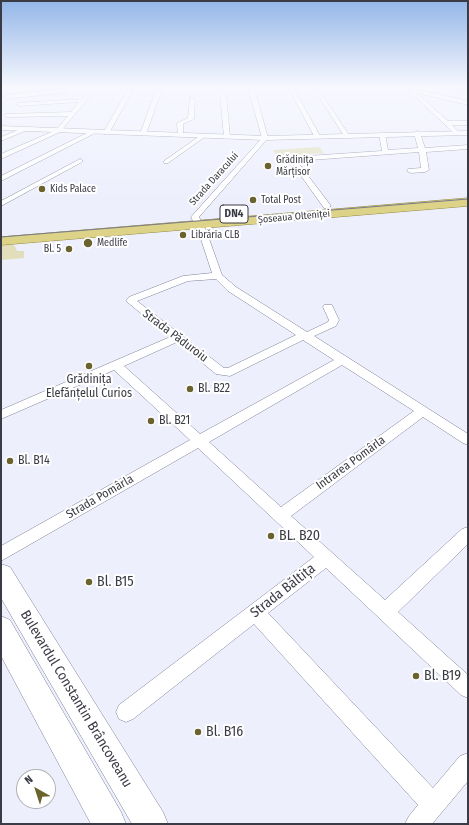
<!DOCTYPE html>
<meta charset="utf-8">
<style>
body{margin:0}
#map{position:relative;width:469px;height:825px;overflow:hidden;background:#edeffd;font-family:"Fira Sans Condensed",sans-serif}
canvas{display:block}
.frame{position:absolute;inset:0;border:2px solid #3a3b44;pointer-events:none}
.north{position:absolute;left:16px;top:769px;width:40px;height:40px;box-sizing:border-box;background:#fff;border:1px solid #b0b1b4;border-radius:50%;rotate:321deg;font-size:11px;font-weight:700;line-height:16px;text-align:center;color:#3a3b44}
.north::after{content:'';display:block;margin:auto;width:14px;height:18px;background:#6a632f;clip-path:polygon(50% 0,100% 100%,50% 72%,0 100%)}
</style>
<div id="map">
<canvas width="469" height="825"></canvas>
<div class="frame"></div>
<div class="north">N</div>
</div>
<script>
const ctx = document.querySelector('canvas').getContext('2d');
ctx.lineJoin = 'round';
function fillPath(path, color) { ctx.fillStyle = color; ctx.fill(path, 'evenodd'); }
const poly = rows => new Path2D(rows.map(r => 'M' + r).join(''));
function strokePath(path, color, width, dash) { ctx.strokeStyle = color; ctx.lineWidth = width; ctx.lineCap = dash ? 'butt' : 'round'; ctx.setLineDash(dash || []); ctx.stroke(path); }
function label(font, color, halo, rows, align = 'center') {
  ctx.font = font + ' "Fira Sans Condensed",sans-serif'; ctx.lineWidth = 4; ctx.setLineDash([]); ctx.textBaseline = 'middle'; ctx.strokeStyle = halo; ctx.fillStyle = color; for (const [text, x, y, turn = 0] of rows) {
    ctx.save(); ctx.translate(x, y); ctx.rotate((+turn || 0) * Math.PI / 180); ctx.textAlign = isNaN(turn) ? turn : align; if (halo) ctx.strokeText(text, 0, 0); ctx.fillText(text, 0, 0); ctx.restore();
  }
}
fillPath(poly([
 [319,147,324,153,277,156,273,150],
 [11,244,15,246,17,251,24,251,24,258,1,260,1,245]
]), '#e2debc');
const minor = poly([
 [129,87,135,87,109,133,104,134,103,133,129,87],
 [157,87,163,87,146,134,141,135,140,134,157,87],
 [288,87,293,87,320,136,319,137,314,136,288,87],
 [313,87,317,87,349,135,348,136,344,136,313,87],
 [443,87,451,87,468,90,468,94,443,87],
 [411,88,468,101,468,105,417,93,448,121,468,121,468,125,452,125,460,133,455,134,409,91,408,90,411,88],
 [62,89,66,91,67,95,63,95,61,93,7,99,4,97,7,95,62,89],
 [252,89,255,91,268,138,199,217,207,233,222,275,236,287,307,332,328,322,329,320,323,307,324,305,332,305,339,320,336,326,314,336,468,434,468,445,463,443,423,417,291,516,385,600,462,529,468,527,468,544,398,612,468,675,468,698,461,695,326,568,268,613,433,788,460,756,468,753,468,781,432,824,405,824,409,816,418,805,254,624,133,719,126,722,119,719,116,712,119,705,314,557,198,448,1,561,1,546,190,440,114,370,1,419,1,410,170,337,126,301,129,297,183,276,212,273,199,233,191,217,262,138,249,91,252,89],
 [216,279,228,291,296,335,228,368,224,368,137,301,188,281,216,279],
 [303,340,334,360,200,434,124,366,177,342,216,374,230,376,303,340],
 [342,365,414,411,281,507,209,442,342,365],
 [223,91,226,93,230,137,227,139,224,137,220,93,223,91],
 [87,93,90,95,86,101,60,132,1,159,1,154,56,130,68,116,7,117,5,116,5,114,71,112,79,102,19,106,16,104,17,103,82,99,87,93],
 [190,98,195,99,194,119,183,124,183,135,178,136,177,123,188,118,190,98],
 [23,128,26,130,25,131,1,141,1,137,23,128],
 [93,130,96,132,95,133,1,181,1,176,93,130],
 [417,131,420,133,425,148,468,145,468,149,426,152,429,170,425,172,411,173,407,171,408,169,421,168,419,152,297,161,331,206,327,208,324,208,289,159,292,157,382,151,379,134,382,132,385,134,388,150,418,148,414,133,417,131],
 [201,135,206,136,168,163,164,163,164,161,201,135],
 [80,159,82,160,82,162,1,206,1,201,80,159]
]);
const tertiary = poly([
 [1,126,265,136,468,131,468,135,265,140,1,130,1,126]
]);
const secondary = poly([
 [1,564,10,567,163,812,168,824,132,824,1,598,1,564],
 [1,616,10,620,121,812,126,824,91,824,1,656,1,616]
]);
const primary = poly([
 [468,198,468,206,1,245,1,237,468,198]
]);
strokePath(minor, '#7e8095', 1);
strokePath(tertiary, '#7e8095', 1);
strokePath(secondary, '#7e8095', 1);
strokePath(primary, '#948a3c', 1);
fillPath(minor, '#fff');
fillPath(tertiary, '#fff');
fillPath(secondary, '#fff');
fillPath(primary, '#dcd288');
strokePath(poly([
 [1,237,468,199]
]), '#7a7b86', 1);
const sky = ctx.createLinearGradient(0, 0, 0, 202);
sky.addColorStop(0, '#93b6e8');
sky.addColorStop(0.43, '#f7f8fe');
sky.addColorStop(1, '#f7f8fe00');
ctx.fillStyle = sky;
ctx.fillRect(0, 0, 469, 202);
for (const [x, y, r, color] of [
 [268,166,4,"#6a632f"],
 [42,189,4,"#6a632f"],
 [253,200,4,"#6a632f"],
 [183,235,4,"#6a632f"],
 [88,243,5,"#6a632f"],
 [69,249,4,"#6a632f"],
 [89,366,4,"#6a632f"],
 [190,389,4,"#6a632f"],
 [151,421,4,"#6a632f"],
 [10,461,4,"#6a632f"],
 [271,536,4,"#6a632f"],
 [89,582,4,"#6a632f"],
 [416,676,4,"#6a632f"],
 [198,732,4,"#6a632f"]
]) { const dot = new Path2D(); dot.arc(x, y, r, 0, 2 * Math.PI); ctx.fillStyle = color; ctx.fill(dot); strokePath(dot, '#fff', 1.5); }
label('10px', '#3a3b44', '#fff', [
 ["Grădinița",276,160],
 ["Mărțisor",276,172],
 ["Kids Palace",50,189],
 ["Total Post",261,200],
 ["Librăria CLB",191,235],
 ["Medlife",97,243],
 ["Bl. 5",61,249,"right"]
], 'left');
label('10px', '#3a3b44', '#fff', [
 ["Strada Daracului",214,179,-48],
 ["Șoseaua Olteniței",294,217,-5]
]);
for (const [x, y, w] of [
 [234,214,28]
]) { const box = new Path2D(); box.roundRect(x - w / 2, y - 9, w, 18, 3); ctx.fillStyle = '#fff'; ctx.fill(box); strokePath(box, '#3a3b44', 1); }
label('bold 11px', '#3a3b44', null, [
 ["DN4",234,214]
]);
label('12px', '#3a3b44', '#fff', [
 ["Strada Păduroiu",175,336,37],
 ["Intrarea Pomârla",351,463,-36],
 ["Strada Pomârla",100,497,-30]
]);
label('12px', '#3a3b44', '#fff', [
 ["Grădinița",89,380,"center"],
 ["Elefănțelul Curios",89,394,"center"],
 ["Bl. B22",198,389],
 ["Bl. B21",159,421],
 ["Bl. B14",18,461]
], 'left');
label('14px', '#3a3b44', '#fff', [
 ["BL. B20",279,536],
 ["Bl. B15",97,582],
 ["Bl. B19",424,676],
 ["Bl. B16",206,732]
], 'left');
label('14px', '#3a3b44', '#fff', [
 ["Strada Băltița",283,591,-38],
 ["Bulevardul Constantin Brâncoveanu",76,699,59]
]);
</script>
